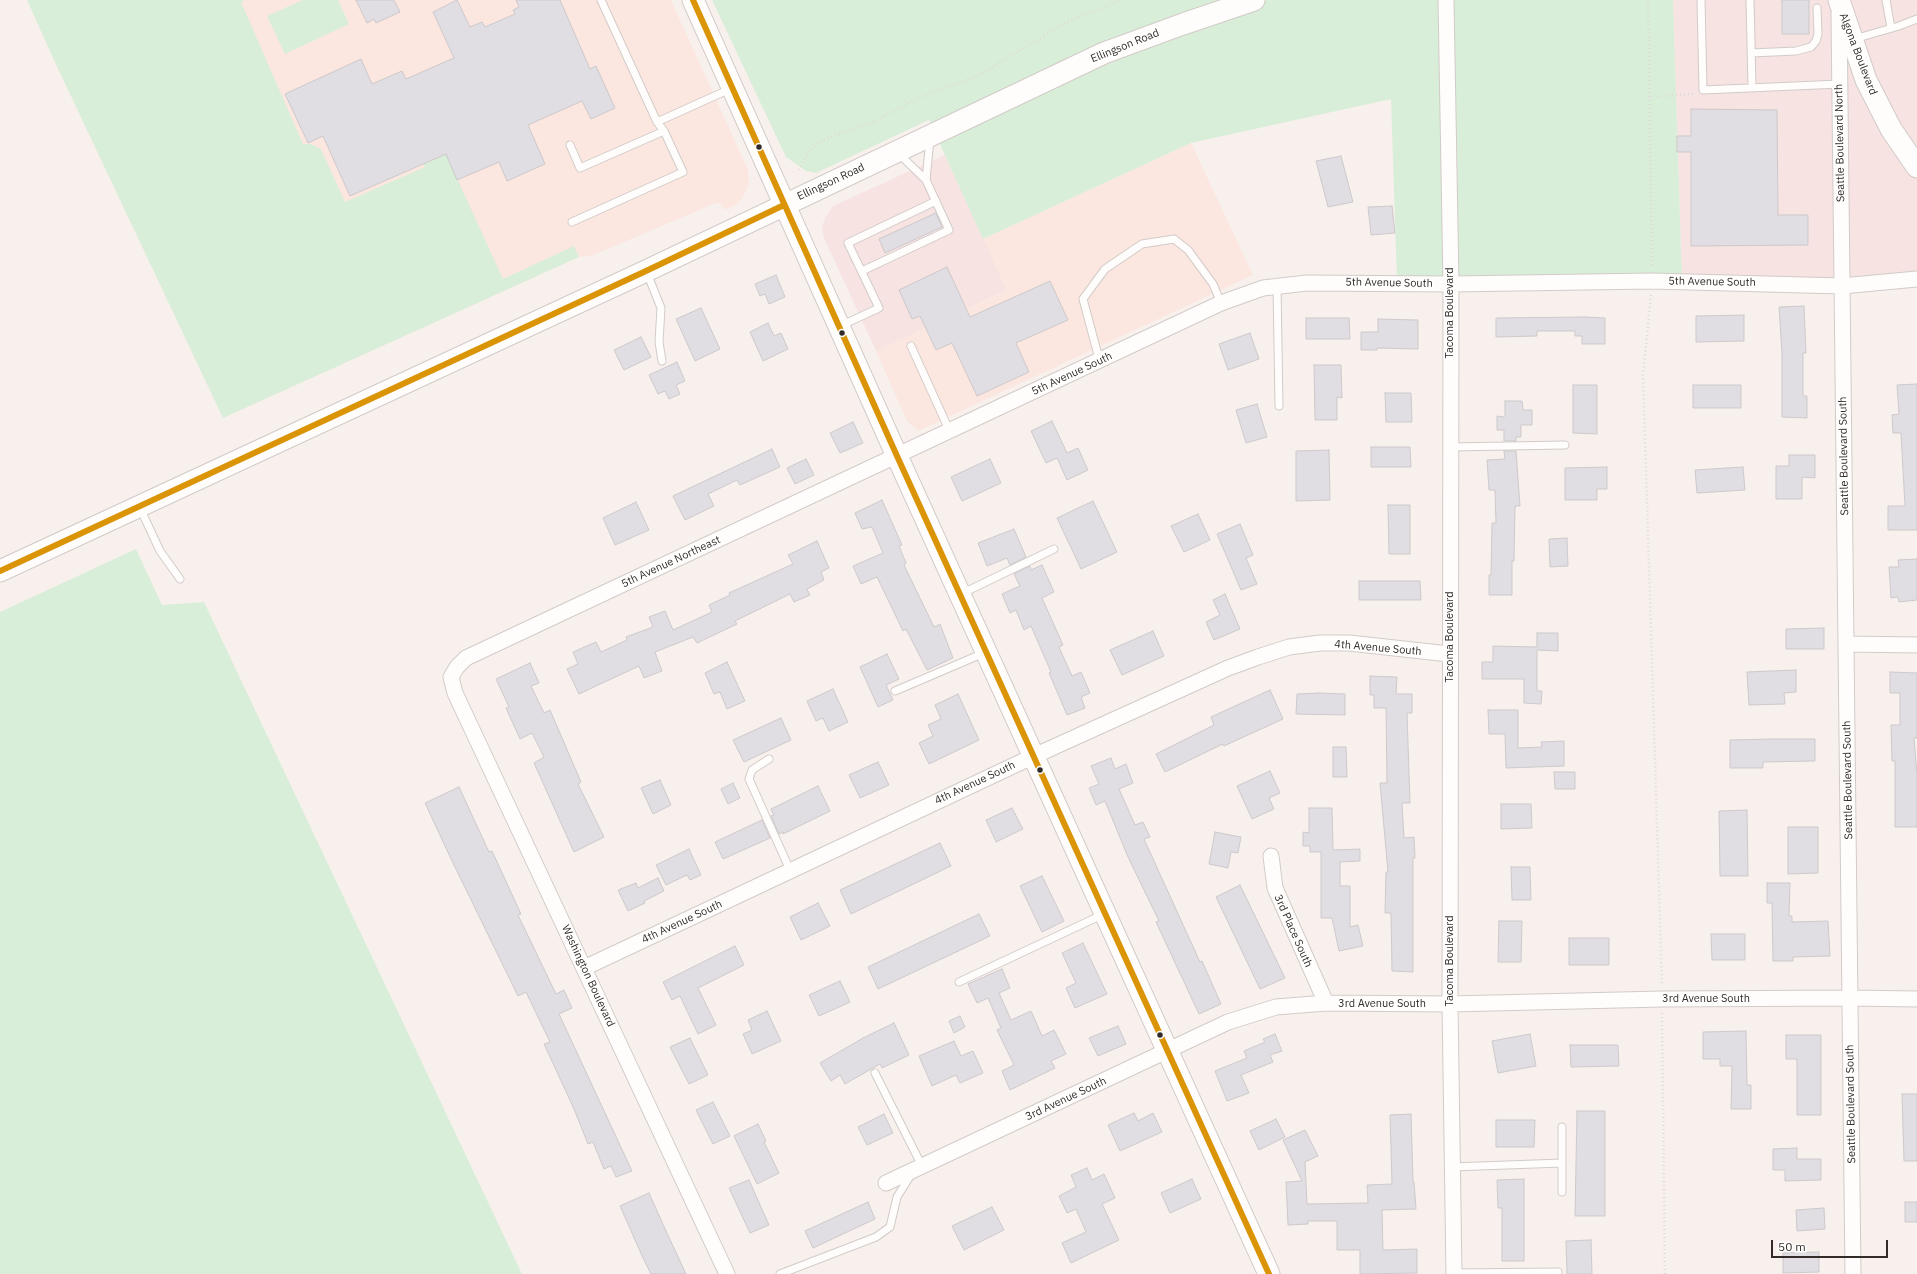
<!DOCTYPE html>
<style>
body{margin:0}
#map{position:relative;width:1917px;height:1274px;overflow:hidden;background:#f8f0ed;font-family:"IBM Plex Sans",sans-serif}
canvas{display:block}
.scale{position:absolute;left:1771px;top:1240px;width:117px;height:18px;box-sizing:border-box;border:2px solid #332b28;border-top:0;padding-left:5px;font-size:12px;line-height:14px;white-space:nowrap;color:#332b28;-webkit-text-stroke:3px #fff;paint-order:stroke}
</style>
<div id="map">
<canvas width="1917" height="1274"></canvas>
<div class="scale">50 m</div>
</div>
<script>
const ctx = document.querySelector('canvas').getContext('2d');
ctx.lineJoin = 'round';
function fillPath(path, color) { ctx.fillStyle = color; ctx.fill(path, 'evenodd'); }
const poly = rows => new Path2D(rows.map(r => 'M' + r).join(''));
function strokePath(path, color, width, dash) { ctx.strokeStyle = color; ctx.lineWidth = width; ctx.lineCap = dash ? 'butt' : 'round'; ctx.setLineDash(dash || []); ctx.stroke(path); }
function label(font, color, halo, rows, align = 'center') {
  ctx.font = font + ' "IBM Plex Sans",sans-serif'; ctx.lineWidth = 3; ctx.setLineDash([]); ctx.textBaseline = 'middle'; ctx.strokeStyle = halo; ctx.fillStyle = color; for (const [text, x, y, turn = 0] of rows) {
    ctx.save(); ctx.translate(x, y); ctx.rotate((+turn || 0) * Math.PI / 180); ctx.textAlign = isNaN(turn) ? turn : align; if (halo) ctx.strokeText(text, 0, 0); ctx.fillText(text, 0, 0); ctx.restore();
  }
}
fillPath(poly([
 [1673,0,1917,0,1917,279,1682,281],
 [945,155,1007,290,876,351,824,238,822,227,825,218,833,206]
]), '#f6e3e2');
fillPath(poly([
 [177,0,671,0,748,170,749,184,743,197,737,204,725,210,720,203,716,203,591,256,579,257,223,418,53,58],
 [1191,143,1253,275,918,431,907,421,876,351,1007,290,983,239]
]), '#fbe7e0');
fillPath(poly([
 [27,0,245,0,241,2,303,144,311,144,321,149,345,202,425,167,423,164,446,154,503,279,574,246,579,257,223,418,53,58],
 [303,0,338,0,349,24,285,54,267,16],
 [712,0,1673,0,1682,281,1397,283,1391,99,1191,143,983,239,929,120,816,173,806,171,786,157],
 [136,549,162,605,204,602,522,1274,0,1274,0,612]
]), '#d9eed8');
const building = poly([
 [356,0,394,0,400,12,376,23,374,19,367,23,356,0],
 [457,0,470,27,482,22,485,27,515,14,513,10,519,7,516,0,560,0,590,69,596,66,615,108,591,119,582,101,528,125,545,164,507,181,499,162,457,180,446,154,350,196,323,136,308,143,285,94,361,59,372,84,402,71,406,79,454,58,433,12,457,0],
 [1782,0,1809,0,1809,34,1782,34,1782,0],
 [1691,109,1777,110,1778,215,1808,215,1808,245,1691,246,1691,152,1677,152,1677,136,1691,136,1691,109],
 [1341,156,1353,202,1328,207,1316,161,1341,156],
 [1392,206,1395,233,1371,235,1368,207,1392,206],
 [936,213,942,227,885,253,879,239,936,213],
 [947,267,970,317,1050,281,1068,320,1016,343,1029,372,977,396,952,343,936,350,920,316,912,319,899,290,947,267],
 [776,275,785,297,769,304,765,294,760,296,755,284,776,275],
 [1804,306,1806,353,1803,353,1803,396,1807,396,1807,418,1782,417,1782,354,1779,307,1804,306],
 [701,308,720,349,695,361,676,319,701,308],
 [1744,315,1744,341,1696,342,1696,316,1744,315],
 [1585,317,1605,318,1605,344,1582,344,1582,336,1575,336,1575,331,1537,331,1537,336,1496,337,1496,318,1585,317],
 [1306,318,1349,318,1350,339,1306,339,1306,318],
 [1378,319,1418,320,1418,349,1377,348,1377,350,1361,350,1361,332,1378,332,1378,319],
 [768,323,774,336,781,333,788,349,763,361,750,332,768,323],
 [1250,333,1259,359,1228,370,1219,344,1250,333],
 [641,337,651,357,624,370,614,350,641,337],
 [677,362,685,381,676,385,680,394,669,399,665,391,658,394,649,375,677,362],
 [1314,365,1341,365,1342,398,1337,397,1337,420,1315,420,1314,365],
 [1917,384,1917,530,1888,530,1888,506,1905,506,1901,433,1893,433,1892,415,1899,414,1897,385,1917,384],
 [1573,385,1597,385,1597,434,1573,433,1573,385],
 [1693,385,1741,385,1741,408,1693,408,1693,385],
 [1385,393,1411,393,1412,422,1386,422,1385,393],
 [1505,401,1522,401,1523,410,1532,410,1532,425,1521,425,1521,437,1516,437,1516,441,1504,441,1504,430,1497,430,1497,416,1504,417,1505,415,1505,401],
 [1257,404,1267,437,1246,443,1236,410,1257,404],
 [1052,421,1067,453,1078,448,1088,470,1067,480,1057,458,1046,463,1031,431,1052,421],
 [853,422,863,443,840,453,830,433,853,422],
 [1371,447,1410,447,1411,467,1371,467,1371,447],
 [772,449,780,467,740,485,737,480,708,494,714,506,685,520,673,496,772,449],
 [1329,450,1330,500,1296,501,1296,451,1329,450],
 [1504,451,1516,451,1520,506,1515,506,1514,561,1512,561,1512,595,1489,595,1489,575,1491,575,1492,523,1496,523,1495,490,1489,490,1487,460,1505,459,1504,451],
 [1789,455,1815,455,1815,478,1802,477,1802,499,1776,499,1776,466,1789,466,1789,455],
 [806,459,814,475,795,484,787,468,806,459],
 [990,459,1001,483,962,501,951,477,990,459],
 [1607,467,1607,489,1597,489,1597,500,1565,500,1565,468,1607,467],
 [1743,467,1745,490,1697,493,1695,470,1743,467],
 [882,500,902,545,899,546,906,563,904,565,934,627,940,624,953,658,927,670,906,629,903,631,877,577,861,584,853,566,883,553,872,527,862,529,855,513,882,500],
 [1093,501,1117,552,1081,569,1057,518,1093,501],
 [636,502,649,530,615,545,603,518,636,502],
 [1388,505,1410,505,1410,554,1389,554,1388,505],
 [1198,514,1210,540,1184,552,1171,526,1198,514],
 [1240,524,1253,555,1246,558,1257,584,1241,590,1217,534,1240,524],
 [1014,529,1026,557,1010,565,1007,558,987,566,978,543,1014,529],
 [1567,538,1568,566,1550,567,1549,539,1567,538],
 [817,541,829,568,821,572,824,580,807,589,810,595,794,602,790,594,735,621,737,624,697,643,693,637,655,652,662,671,644,678,639,666,579,694,567,669,578,664,573,652,596,642,601,652,627,640,626,637,653,627,649,617,665,611,673,630,712,612,709,605,730,595,729,593,793,564,788,555,817,541],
 [1917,559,1917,600,1899,602,1898,597,1891,598,1889,567,1899,567,1898,560,1917,559],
 [1042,565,1054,592,1042,598,1063,645,1059,647,1072,676,1081,672,1090,693,1081,697,1085,708,1067,715,1049,673,1051,672,1031,626,1024,630,1016,610,1010,613,1002,594,1020,586,1014,574,1030,566,1031,570,1042,565],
 [1359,581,1420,581,1421,600,1359,600,1359,581],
 [1225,594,1240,629,1214,640,1206,622,1220,615,1213,600,1225,594],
 [1824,628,1824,649,1786,649,1786,629,1824,628],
 [1153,631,1164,656,1122,675,1110,650,1153,631],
 [1537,633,1558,633,1558,651,1537,650,1537,691,1542,691,1541,704,1524,703,1524,679,1482,679,1482,662,1493,662,1493,646,1537,647,1537,633],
 [887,654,899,679,886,685,893,700,878,707,860,667,887,654],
 [727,662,745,701,727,709,720,692,714,694,705,673,727,662],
 [530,663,539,683,531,686,544,713,550,710,581,782,578,784,604,837,574,852,534,763,544,757,532,733,520,739,506,708,509,707,496,679,530,663],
 [1796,670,1796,692,1784,693,1785,704,1749,705,1747,672,1796,670],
 [1890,672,1917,673,1917,738,1914,738,1917,775,1917,827,1895,827,1895,761,1892,761,1891,725,1900,725,1900,693,1890,693,1890,672],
 [1370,676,1397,677,1396,694,1412,694,1412,713,1407,713,1410,803,1402,803,1404,838,1414,837,1415,858,1413,858,1413,972,1392,971,1391,913,1385,913,1386,872,1388,872,1380,783,1387,783,1386,708,1374,708,1374,695,1370,695,1370,676],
 [833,689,848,722,829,731,823,718,816,721,807,701,833,689],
 [1270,690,1283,719,1224,746,1223,744,1165,772,1156,754,1214,725,1211,717,1270,690],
 [1319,693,1345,694,1345,715,1296,714,1297,694,1319,693],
 [958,694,979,740,929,764,919,743,933,736,928,725,941,719,935,705,958,694],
 [1488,710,1518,710,1518,748,1542,747,1541,742,1564,741,1564,766,1506,768,1505,734,1489,734,1488,710],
 [781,718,791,740,744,762,733,740,781,718],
 [1773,739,1815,739,1815,761,1763,762,1763,768,1730,768,1730,740,1773,739],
 [1333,747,1346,747,1347,777,1333,777,1333,747],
 [1111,758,1115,769,1126,764,1133,783,1119,789,1135,825,1143,822,1150,837,1144,839,1200,962,1202,961,1221,1004,1199,1014,1156,922,1159,921,1128,857,1105,801,1096,805,1089,788,1099,784,1091,766,1111,758],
 [878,762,889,785,860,798,849,775,878,762],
 [1270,771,1280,793,1269,798,1274,809,1252,819,1237,786,1270,771],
 [1554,772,1575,772,1575,789,1555,789,1554,772],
 [660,780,671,805,653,814,641,788,660,780],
 [733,783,740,798,728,804,721,789,733,783],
 [818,786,830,811,783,834,783,832,779,834,771,816,774,815,771,809,818,786],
 [459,787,489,852,492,851,521,914,518,915,556,994,564,990,572,1008,559,1014,632,1171,616,1177,611,1166,604,1169,593,1142,588,1144,574,1109,544,1044,550,1042,526,992,518,996,452,861,425,803,459,787],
 [1501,804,1531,804,1532,828,1501,829,1501,804],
 [1012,808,1023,829,996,842,986,820,1012,808],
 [1309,808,1332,808,1333,850,1360,849,1360,861,1340,862,1340,886,1350,886,1350,927,1358,925,1363,946,1339,951,1332,918,1321,918,1321,852,1310,852,1310,846,1303,846,1303,832,1309,833,1309,808],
 [1747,810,1748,876,1720,876,1719,811,1747,810],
 [762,820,770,838,723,859,715,842,762,820],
 [1788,827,1818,827,1818,873,1788,874,1788,827],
 [1215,832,1241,837,1238,853,1231,852,1228,868,1209,864,1215,832],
 [940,843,951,866,851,914,840,890,940,843],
 [689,849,701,875,690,880,687,875,666,885,656,865,689,849],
 [1511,867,1530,867,1531,900,1512,900,1511,867],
 [1042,876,1064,921,1042,932,1020,886,1042,876],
 [658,878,664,891,644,901,645,903,628,911,618,890,636,883,638,888,658,878],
 [1767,883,1790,883,1789,916,1792,916,1792,922,1828,921,1830,956,1793,957,1793,961,1773,961,1772,903,1767,903,1767,883],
 [1240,885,1285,978,1260,989,1216,897,1240,885],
 [818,903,830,926,801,940,790,917,818,903],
 [979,914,990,936,878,989,868,967,979,914],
 [1499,921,1522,921,1521,962,1498,962,1499,921],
 [1711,934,1745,934,1745,960,1712,960,1711,934],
 [1569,938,1609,938,1609,965,1569,965,1569,938],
 [1083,943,1107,994,1075,1008,1066,988,1076,983,1062,953,1083,943],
 [735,946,744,965,698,988,716,1025,698,1034,680,996,672,1000,663,982,735,946],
 [1002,969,1010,988,999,993,1011,1020,1031,1011,1042,1036,1054,1030,1066,1054,1051,1061,1055,1068,1010,1090,1002,1071,1014,1065,997,1030,1001,1028,988,998,977,1003,968,984,1002,969],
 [840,981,850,1002,819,1016,809,995,840,981],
 [767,1011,781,1041,752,1054,743,1034,752,1030,748,1020,767,1011],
 [960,1016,965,1027,954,1033,949,1021,960,1016],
 [894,1023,909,1055,882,1068,880,1064,845,1084,840,1075,831,1081,820,1063,863,1038,894,1023],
 [1118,1026,1126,1044,1098,1056,1089,1038,1118,1026],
 [1746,1031,1747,1085,1751,1085,1751,1109,1731,1109,1732,1066,1720,1066,1720,1059,1703,1059,1703,1032,1746,1031],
 [1275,1034,1282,1051,1270,1055,1273,1062,1241,1075,1249,1093,1227,1101,1215,1071,1247,1058,1244,1051,1265,1042,1263,1039,1275,1034],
 [1530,1034,1536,1066,1498,1073,1492,1041,1530,1034],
 [1786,1035,1821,1035,1821,1115,1797,1115,1797,1059,1786,1059,1786,1035],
 [690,1038,708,1075,689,1084,670,1047,690,1038],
 [954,1041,961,1056,973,1051,983,1073,960,1083,956,1075,932,1086,919,1056,954,1041],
 [1570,1045,1618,1045,1619,1066,1571,1067,1570,1045],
 [1902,1094,1917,1094,1917,1161,1904,1161,1902,1094],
 [713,1102,730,1136,713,1144,696,1110,713,1102],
 [1577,1111,1605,1111,1605,1216,1575,1216,1577,1111],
 [1134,1113,1138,1121,1153,1113,1162,1132,1120,1151,1108,1125,1134,1113],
 [884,1114,893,1133,867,1145,858,1127,884,1114],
 [1411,1114,1413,1182,1414,1182,1416,1209,1382,1210,1383,1250,1417,1249,1417,1273,1360,1274,1360,1250,1337,1250,1337,1221,1308,1221,1308,1224,1288,1225,1286,1182,1302,1181,1283,1140,1305,1130,1318,1156,1305,1162,1307,1204,1368,1203,1367,1185,1392,1184,1390,1115,1411,1114],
 [1276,1119,1285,1137,1259,1150,1250,1131,1276,1119],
 [1496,1120,1535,1120,1534,1147,1496,1147,1496,1120],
 [758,1124,766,1141,764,1142,779,1173,757,1184,734,1136,758,1124],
 [1797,1148,1797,1159,1821,1159,1821,1180,1785,1181,1785,1170,1773,1170,1773,1149,1797,1148],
 [1087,1168,1092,1180,1104,1174,1115,1198,1102,1204,1119,1240,1071,1263,1062,1243,1086,1232,1076,1209,1067,1213,1059,1196,1076,1187,1071,1175,1087,1168],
 [1192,1179,1201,1199,1170,1213,1161,1193,1192,1179],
 [1524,1179,1524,1261,1502,1261,1502,1208,1498,1208,1497,1180,1524,1179],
 [749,1180,769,1225,750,1233,729,1188,749,1180],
 [649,1193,666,1231,686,1274,651,1274,643,1258,620,1206,649,1193],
 [868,1202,875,1219,813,1248,805,1231,868,1202],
 [1905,1202,1917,1202,1917,1222,1905,1222,1905,1202],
 [992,1207,1004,1230,964,1250,952,1226,992,1207],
 [1824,1208,1825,1229,1797,1231,1796,1210,1824,1208],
 [1591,1240,1592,1274,1567,1274,1566,1241,1591,1240],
 [1819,1252,1819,1272,1783,1273,1783,1253,1819,1252]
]);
fillPath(building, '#e0dde3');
strokePath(building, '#cdc9cb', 1);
const lane = poly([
 [1701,0,1703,90,1840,84],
 [1750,0,1752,87],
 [1886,0,1891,28],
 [1854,39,1899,26,1917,19],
 [1751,53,1796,51,1811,47,1816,41,1818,34,1817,8],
 [657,122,730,89],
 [570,145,580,168,664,131],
 [926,180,930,139],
 [572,222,683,172,664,131,657,122,601,0],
 [862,271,949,230,926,180,898,153],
 [647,273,661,308,659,342,662,361],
 [1277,286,1279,406],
 [840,326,879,308,848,243,936,201],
 [911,346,950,432],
 [1098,362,1098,355,1083,299,1105,269,1142,244,1174,239,1188,250,1213,284,1221,303],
 [1450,447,1565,445],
 [140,508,160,551,180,579],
 [961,594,1054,549],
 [895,691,984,653],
 [769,759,752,770,749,779,790,870],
 [959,982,1104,914],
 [875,1073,922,1166],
 [1562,1127,1562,1192],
 [1452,1167,1562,1163],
 [1454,1273,1558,1272],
 [780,1274,876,1237,890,1227,897,1197,912,1173]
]);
const street = poly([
 [1446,0,1451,284,1450,1004,1454,1274],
 [1839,13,1853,1274],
 [1846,644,1917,645],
 [1271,856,1275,888,1326,1003],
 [584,968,1034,756,1228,668,1258,657,1289,647,1320,643,1349,643,1449,654],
 [886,1183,1228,1022,1276,1007,1326,1003,1450,1004,1662,999,1850,998,1917,999],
 [727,1274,455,693,451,677,457,667,466,658,1221,303,1263,288,1307,283,1451,284,1652,281,1842,286,1917,279]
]);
const secondary = poly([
 [693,0,897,456,1269,1274],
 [1839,0,1866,80,1891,129,1917,167],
 [0,571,646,271,1104,53,1183,24,1254,0]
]);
strokePath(lane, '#d2cbc8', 9);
strokePath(street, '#d2cbc8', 17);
strokePath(secondary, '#d2cbc8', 23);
strokePath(poly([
 [1648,0,1652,266],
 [1648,97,1693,94],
 [799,170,808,153,819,142,877,120,914,100,979,75,1065,23,1120,0],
 [1651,295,1643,375,1662,986],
 [1662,1013,1665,1274]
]), '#dedbda', 2.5, [1, 3]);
strokePath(lane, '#fefdfc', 7);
strokePath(street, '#fefdfc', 15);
strokePath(secondary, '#fefdfc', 21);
strokePath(poly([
 [693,0,897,456,1269,1274],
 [0,571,646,271,784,205]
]), '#da9406', 6);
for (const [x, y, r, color] of [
 [759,147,3.5,"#332b28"],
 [842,333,3.5,"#332b28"],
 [1040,770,3.5,"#332b28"],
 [1160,1035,3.5,"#332b28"]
]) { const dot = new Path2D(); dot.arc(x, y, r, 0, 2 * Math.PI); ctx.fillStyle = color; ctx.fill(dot); strokePath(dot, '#fff', 1.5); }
label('11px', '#332b28', '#fff', [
 ["Ellingson Road",1125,46,-22],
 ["Algona Boulevard",1858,54,69],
 ["Seattle Boulevard North",1840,143,-91],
 ["Ellingson Road",831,182,-25],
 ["5th Avenue South",1712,282,1],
 ["5th Avenue South",1389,283,1],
 ["Tacoma Boulevard",1450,313,-90],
 ["5th Avenue South",1072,374,-25],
 ["Seattle Boulevard South",1844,456,-91],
 ["5th Avenue Northeast",671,562,-25],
 ["Tacoma Boulevard",1450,637,-90],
 ["4th Avenue South",1378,648,5],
 ["Seattle Boulevard South",1848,780,-91],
 ["4th Avenue South",975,783,-25],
 ["4th Avenue South",682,922,-25],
 ["3rd Place South",1293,931,66],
 ["Tacoma Boulevard",1450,961,-90],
 ["Washington Boulevard",588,976,65],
 ["3rd Avenue South",1706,999],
 ["3rd Avenue South",1382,1004],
 ["3rd Avenue South",1066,1099,-25],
 ["Seattle Boulevard South",1851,1104,-91]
]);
</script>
